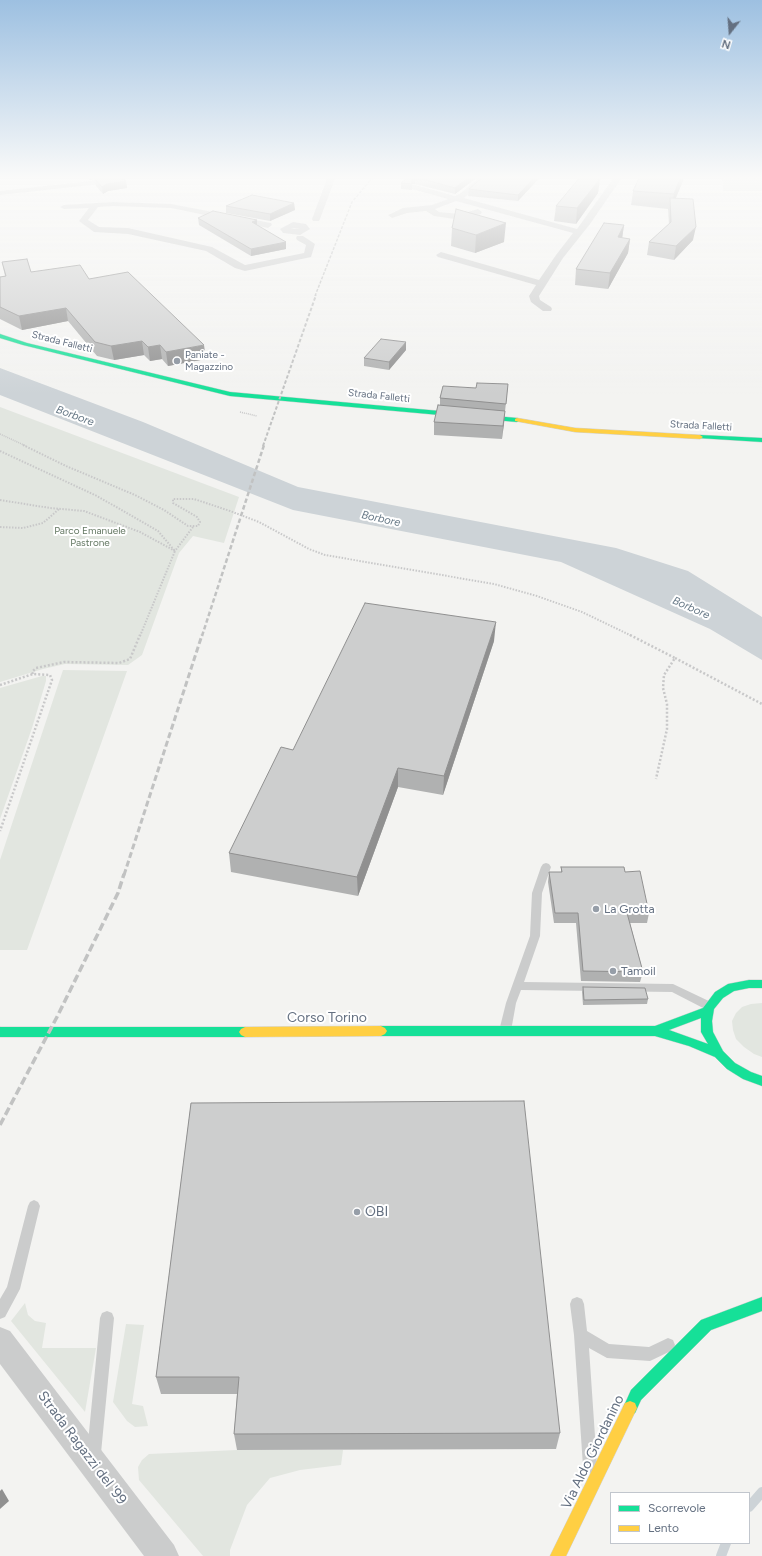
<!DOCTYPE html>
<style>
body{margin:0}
#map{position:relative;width:762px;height:1556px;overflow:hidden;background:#f3f3f1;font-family:Figtree,sans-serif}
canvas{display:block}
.legend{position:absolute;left:610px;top:1492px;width:140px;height:52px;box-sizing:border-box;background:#fff;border:1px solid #c1c6cd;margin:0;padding:5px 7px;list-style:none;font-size:12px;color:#647081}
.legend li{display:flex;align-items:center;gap:8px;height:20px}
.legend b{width:20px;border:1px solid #c1c6cd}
.north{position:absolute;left:710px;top:12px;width:40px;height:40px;-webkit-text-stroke:3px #fff;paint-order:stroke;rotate:197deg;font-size:11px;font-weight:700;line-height:16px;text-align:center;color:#647081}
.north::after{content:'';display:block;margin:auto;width:14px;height:18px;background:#647081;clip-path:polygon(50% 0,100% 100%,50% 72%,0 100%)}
</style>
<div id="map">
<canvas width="762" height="1556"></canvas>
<ul class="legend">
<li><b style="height:5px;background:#16e098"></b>Scorrevole</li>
<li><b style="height:5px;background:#ffcf43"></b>Lento</li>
</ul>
<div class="north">N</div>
</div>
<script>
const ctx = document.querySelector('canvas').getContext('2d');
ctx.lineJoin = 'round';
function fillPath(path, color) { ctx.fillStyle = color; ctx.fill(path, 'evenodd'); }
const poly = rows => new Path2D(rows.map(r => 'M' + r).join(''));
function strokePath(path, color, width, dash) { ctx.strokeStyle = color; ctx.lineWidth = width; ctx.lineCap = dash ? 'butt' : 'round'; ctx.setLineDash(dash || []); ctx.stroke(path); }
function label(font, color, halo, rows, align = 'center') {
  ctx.font = font + ' Figtree,sans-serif'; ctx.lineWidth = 4; ctx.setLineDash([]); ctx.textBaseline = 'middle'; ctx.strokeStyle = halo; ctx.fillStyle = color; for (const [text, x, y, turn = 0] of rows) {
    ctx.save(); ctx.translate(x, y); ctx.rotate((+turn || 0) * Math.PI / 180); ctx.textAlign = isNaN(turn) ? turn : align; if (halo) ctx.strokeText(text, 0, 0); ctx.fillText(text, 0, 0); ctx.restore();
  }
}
fillPath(poly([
 [722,176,762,176,762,191,723,191],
 [0,407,239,497,224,543,193,536,179,553,142,655,128,665,65,664,43,669,0,682],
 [63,670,127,671,27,950,0,950,0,860],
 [42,676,46,676,46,681,32,728,0,819,0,688],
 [762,1003,762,1057,754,1054,744,1047,736,1039,733,1030,732,1021,736,1013,742,1007,751,1004],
 [25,1303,28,1315,35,1321,46,1323,42,1348,96,1348,85,1412,11,1321],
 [126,1324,144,1325,132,1404,143,1406,148,1426,135,1427,127,1421,113,1402],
 [237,1450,343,1450,341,1465,300,1470,270,1478,247,1505,230,1550,230,1556,203,1556,139,1480,138,1467,142,1460,149,1454]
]), '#e2e6e0');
fillPath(poly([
 [0,368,143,422,298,487,616,548,688,571,762,617,762,660,710,629,561,562,293,510,0,395]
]), '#cdd3d7');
strokePath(poly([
 [749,1507,762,1492],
 [721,1556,726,1543]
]), '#cdd3d7', 10);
const fast = poly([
 [0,334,27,343,230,392,517,418,520,420,517,422,230,396,23,345,0,338,0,334],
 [700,435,762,438,762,442,698,438,698,436,700,435],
 [749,980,762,980,762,988,749,988,734,991,723,998,714,1009,712,1021,713,1032,723,1051,735,1063,751,1072,762,1076,762,1086,743,1079,727,1069,715,1057,689,1046,655,1036,381,1036,377,1034,375,1031,377,1028,381,1026,655,1026,703,1008,715,992,728,984,749,980],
 [701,1018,701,1032,708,1044,669,1030,701,1018],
 [0,1027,245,1027,249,1029,251,1032,249,1035,245,1037,0,1037,0,1027],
 [762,1297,762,1311,711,1330,641,1400,635,1413,630,1415,625,1413,623,1408,631,1390,701,1320,762,1297]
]);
const slow = poly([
 [517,418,575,428,700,435,703,437,700,439,575,432,515,421,515,419,517,418],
 [381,1026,385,1028,387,1031,385,1034,381,1036,245,1037,241,1035,239,1032,241,1029,245,1027,381,1026],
 [630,1401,635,1403,637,1408,566,1556,550,1556,625,1403,630,1401]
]);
strokePath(fast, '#d0d1d0', 1);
strokePath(slow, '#d0d1d0', 1);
strokePath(poly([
 [240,412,257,416],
 [0,434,26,446]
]), '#c8c8c9', 1.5, [1, 1]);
strokePath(poly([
 [23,445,66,466,135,495,164,510,188,526,198,526,200,522,197,517,173,503,173,499,194,499,230,511,259,522,309,549,325,555,494,584,537,596,582,612,632,636],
 [0,451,97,496,158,531,175,551,140,636],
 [0,500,50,508,84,511,140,532,175,551,193,527],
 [0,527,23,528,43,523,59,509]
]), '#c8c8c9', 2, [1.5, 1.5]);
strokePath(poly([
 [630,635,675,658,664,675,663,688,667,704,667,729,656,779],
 [675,658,762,704],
 [33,674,32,672,36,668,64,662,119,663,130,659,140,635],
 [0,685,33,674,50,675,52,680,0,831]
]), '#c8c8c9', 2.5, [2, 2]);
fillPath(poly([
 [546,863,549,864,551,867,542,893,540,936,524,982,673,984,713,1003,714,1006,713,1009,709,1010,705,1009,672,992,521,990,516,1003,511,1031,509,1034,505,1036,501,1034,499,1031,506,1003,530,936,532,893,541,867,543,864,546,863],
 [34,1200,38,1202,40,1206,20,1289,5,1317,0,1319,0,1299,7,1287,28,1206,30,1202,34,1200],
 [577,1297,582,1299,584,1304,587,1331,609,1344,649,1347,668,1338,673,1340,675,1345,673,1350,650,1361,607,1358,589,1348,597,1466,595,1471,590,1473,585,1471,583,1466,574,1335,570,1304,572,1299,577,1297],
 [107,1311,112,1313,114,1318,101,1453,99,1458,94,1460,89,1458,87,1453,100,1318,102,1313,107,1311]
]), '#cbcccc');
fillPath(poly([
 [113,176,121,176,117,181,100,184,0,195,0,191,100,180,113,176],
 [328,176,336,176,320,219,319,221,313,221,312,219,328,176],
 [481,176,489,176,464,198,577,229,615,176,623,176,590,224,563,258,539,296,540,300,551,307,552,309,551,311,543,311,531,302,529,296,536,285,438,257,436,255,441,252,539,280,556,255,573,233,456,201,435,209,439,212,461,214,478,209,482,212,481,214,461,220,434,216,426,211,407,213,392,218,388,215,403,208,432,205,448,199,412,189,412,185,415,185,455,196,461,193,481,176],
 [113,202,171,204,271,223,272,225,268,228,171,208,113,206,98,207,88,220,99,227,128,228,212,247,245,265,304,253,306,245,297,240,296,238,297,236,303,236,315,244,311,257,245,271,235,268,206,251,128,234,94,232,79,221,89,208,64,209,60,207,64,205,113,202],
 [293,222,306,224,310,229,300,235,283,233,280,229,293,222],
 [294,228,300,228,291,229,294,228],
 [0,1327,10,1331,174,1545,179,1556,144,1556,0,1364,0,1327]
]), '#cbcccc');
fillPath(fast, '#16e098');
fillPath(slow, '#ffcf43');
strokePath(poly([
 [315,296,352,202,374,176]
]), '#c1c2c2', 1.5, [3, 1.5]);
strokePath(poly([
 [263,446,316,295]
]), '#c1c2c2', 2, [3.5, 2]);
strokePath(poly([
 [202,636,264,445]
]), '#c1c2c2', 2.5, [4.5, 2.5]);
strokePath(poly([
 [124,875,202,635]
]), '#c1c2c2', 3, [6, 3]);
strokePath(poly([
 [0,1125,58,1015,118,893,124,874]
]), '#c1c2c2', 3.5, [8, 3.5]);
fillPath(poly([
 [87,176,108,176,90,180],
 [409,176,479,176,455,194,415,184,412,184,412,190,401,189,401,183],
 [541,176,518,201,468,196,469,189],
 [685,176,676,198,693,240,674,260,647,255,649,242,669,224,668,209,631,205,633,191],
 [95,179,126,181,127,188,108,191,103,194,96,186],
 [600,179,598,193,576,224,554,221,556,206],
 [294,203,295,210,270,221,226,213,226,206],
 [198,218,257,220,257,225,286,242,286,249,251,256,199,225],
 [624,225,622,238,630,239,628,253,608,289,575,285,576,269],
 [452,228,504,242,475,253,451,246],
 [2,262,31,272,89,279,206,359,168,366,162,359,150,361,144,355,114,360,97,356,68,321,22,330,0,319,0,277,5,276],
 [406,350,389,370,364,366,364,358],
 [508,384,502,439,434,435,434,422,440,405,440,398,476,388],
 [494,641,443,795,398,787,358,896,231,872,229,853,293,750],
 [561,867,625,872,649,913,647,923,630,923,643,972,640,982,581,981,576,923,554,923,548,882,549,872,561,872],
 [583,987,648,999,647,1004,583,1005,582,992],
 [191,1103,560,1433,556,1449,237,1450,234,1434,237,1394,161,1394,156,1377]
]), '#b0b1b1');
fillPath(poly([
 [89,176,108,176,90,180],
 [470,176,479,176,455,194,455,188],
 [536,176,541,176,518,201,518,195],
 [681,176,685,176,671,209,674,194],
 [411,177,415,177,415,184,411,184],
 [600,179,598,193,576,224,577,208],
 [126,181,127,188,108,191,103,194,102,187,107,184],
 [294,203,295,210,270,221,270,214],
 [257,220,257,227,252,222],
 [506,223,504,242,475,253,476,235],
 [624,225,622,239,618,237],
 [696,227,693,240,674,260,676,246],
 [630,239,628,253,608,289,610,273],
 [286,242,286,249,251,256,251,249],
 [66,308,68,321,22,330,19,316],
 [142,341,144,355,114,360,111,346],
 [406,342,406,350,389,370,389,362],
 [160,345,162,359,150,361,148,347],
 [204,345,206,359,168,366,166,352],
 [505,411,504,424,502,439,503,426],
 [496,622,494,641,443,795,444,776],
 [398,768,398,787,358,896,357,877],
 [2,1489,9,1501,0,1509,0,1491]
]), '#909090');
const building = poly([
 [114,176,118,176,126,181,107,184,102,187,95,179,114,176],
 [409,176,470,176,455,188,415,177,411,177,412,184,401,183,409,176],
 [484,176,536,176,518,195,469,189,484,176],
 [640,176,681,176,674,194,633,191,640,176],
 [580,177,600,179,577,208,556,206,580,177],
 [252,195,294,203,270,214,226,206,252,195],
 [670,198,693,199,696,227,676,246,649,242,671,222,670,198],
 [456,209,506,223,476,235,452,228,456,209],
 [213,211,257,220,252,222,286,242,251,249,198,218,213,211],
 [604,223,624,225,618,237,630,239,610,273,576,269,604,223],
 [27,259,31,272,80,265,89,279,128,272,204,345,166,352,160,345,148,347,142,341,111,346,95,342,66,308,19,316,0,307,0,277,6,276,2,262,27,259],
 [381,339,406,342,389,362,364,358,381,339],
 [477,383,508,384,506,404,440,398,443,386,476,388,477,383],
 [438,405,505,411,503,426,434,422,438,405],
 [365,603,496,622,444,776,398,768,357,877,229,853,281,747,293,750,365,603],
 [561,867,624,867,625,872,640,871,649,913,627,913,643,972,583,971,578,913,555,913,549,872,562,872,561,867],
 [583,987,645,988,648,999,584,1000,583,987],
 [524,1101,560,1433,234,1434,239,1377,156,1377,191,1103,524,1101]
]);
fillPath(building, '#cdcece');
strokePath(building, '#909090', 1);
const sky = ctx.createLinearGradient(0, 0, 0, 394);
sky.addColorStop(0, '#9dc0e1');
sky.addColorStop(0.45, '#fafaf9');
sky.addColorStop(1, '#fafaf900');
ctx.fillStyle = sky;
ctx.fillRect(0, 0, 762, 394);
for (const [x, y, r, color] of [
 [177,361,4,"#969ea8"],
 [596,909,4,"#969ea8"],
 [613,971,4,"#969ea8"],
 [357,1212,4,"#969ea8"]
]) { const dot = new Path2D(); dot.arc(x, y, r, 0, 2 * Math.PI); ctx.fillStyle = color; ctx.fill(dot); strokePath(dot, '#fff', 1.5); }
label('10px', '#647081', '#fff', [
 ["Strada Falletti",62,342,14],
 ["Strada Falletti",379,396,6],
 ["Strada Falletti",701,426,3]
]);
label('10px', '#647081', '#fff', [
 ["Paniate -",185,355],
 ["Magazzino",185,367]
], 'left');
label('10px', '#647863', '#fff', [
 ["Parco Emanuele",90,531],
 ["Pastrone",90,543]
]);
label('italic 11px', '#657785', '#fff', [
 ["Borbore",75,416,20],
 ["Borbore",381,519,12],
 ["Borbore",691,608,24]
]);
label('12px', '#647081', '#fff', [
 ["La Grotta",604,909],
 ["Tamoil",621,971]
], 'left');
label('14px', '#647081', '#fff', [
 ["Corso Torino",327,1018],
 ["Strada Ragazzi del '99",82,1448,53],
 ["Via Aldo Giordanino",593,1452,-64]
]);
label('14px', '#647081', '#fff', [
 ["OBI",365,1212]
], 'left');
</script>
